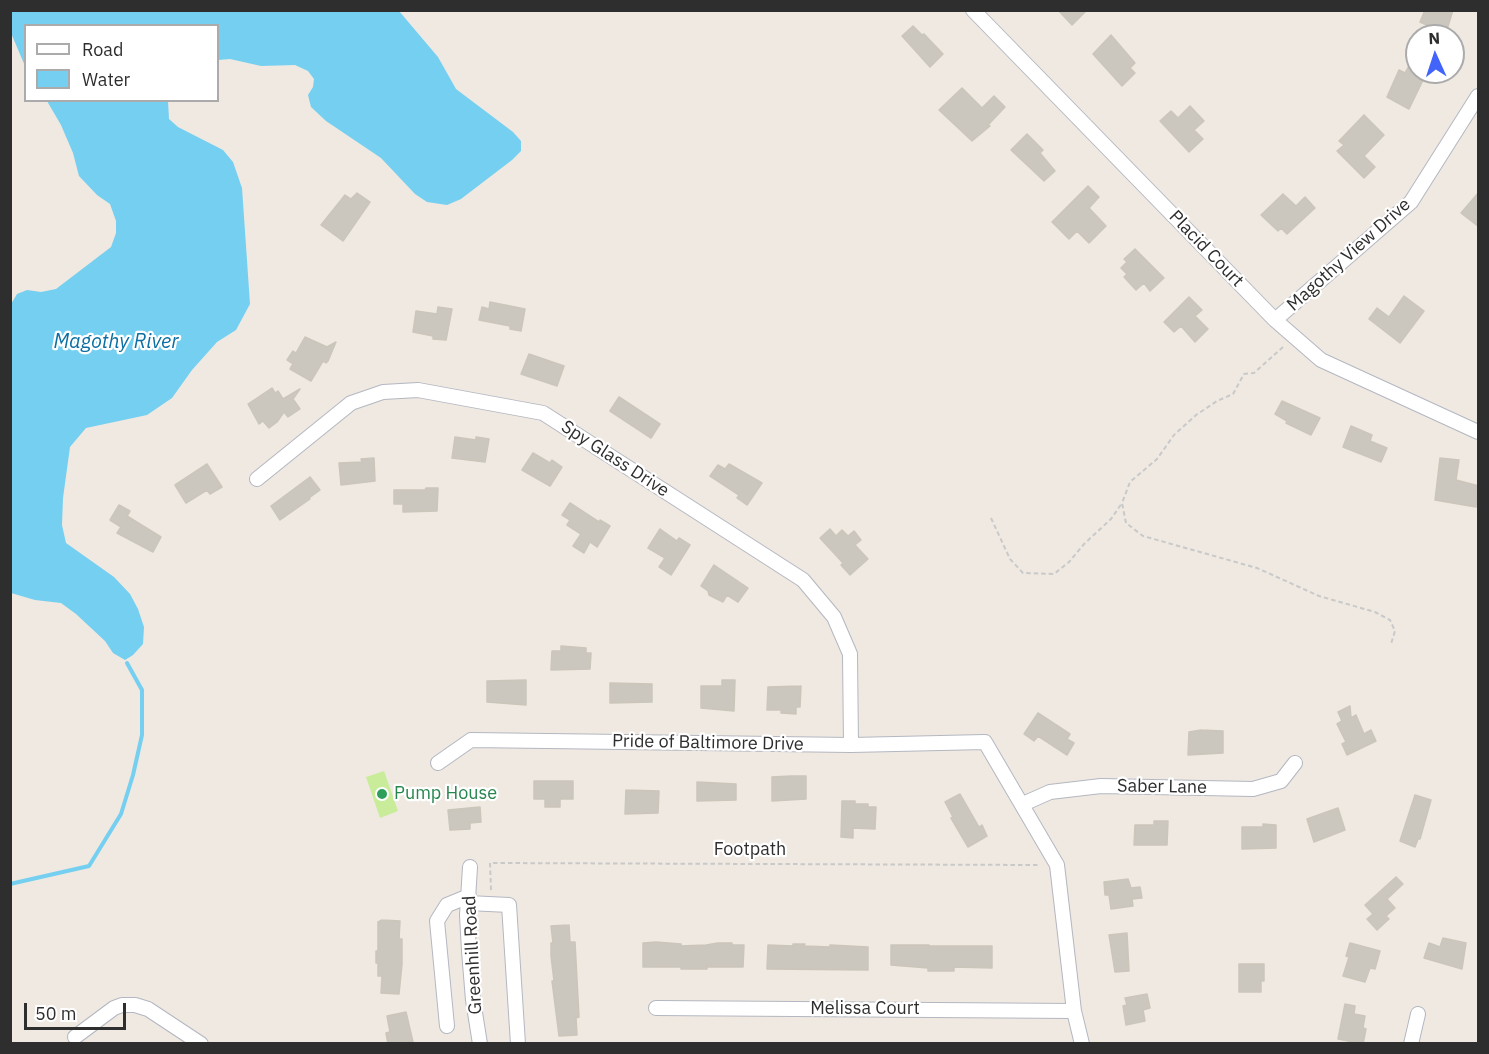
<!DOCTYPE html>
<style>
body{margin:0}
#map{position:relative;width:1489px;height:1054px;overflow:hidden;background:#efe9e1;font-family:"IBM Plex Sans",sans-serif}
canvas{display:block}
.frame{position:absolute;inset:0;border:12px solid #2e2e2e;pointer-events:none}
.legend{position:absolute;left:24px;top:24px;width:195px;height:78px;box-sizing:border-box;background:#fff;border:2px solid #ababab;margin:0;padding:8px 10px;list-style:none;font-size:18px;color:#2e2e2e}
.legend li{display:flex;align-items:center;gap:12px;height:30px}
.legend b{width:30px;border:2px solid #ababab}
.north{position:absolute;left:1405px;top:24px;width:60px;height:60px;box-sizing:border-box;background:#fff;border:2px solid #ababab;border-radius:50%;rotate:357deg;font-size:16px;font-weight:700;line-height:24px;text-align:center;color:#2e2e2e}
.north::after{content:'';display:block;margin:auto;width:21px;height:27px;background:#4264fb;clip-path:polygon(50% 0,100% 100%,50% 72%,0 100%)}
.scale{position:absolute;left:24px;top:1003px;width:102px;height:27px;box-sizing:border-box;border:3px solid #2e2e2e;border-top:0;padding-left:8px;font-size:18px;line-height:21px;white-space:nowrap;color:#2e2e2e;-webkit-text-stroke:4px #fff;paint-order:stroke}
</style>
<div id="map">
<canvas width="1489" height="1054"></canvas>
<div class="frame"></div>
<ul class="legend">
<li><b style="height:8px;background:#fff"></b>Road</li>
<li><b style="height:16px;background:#75cff0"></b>Water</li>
</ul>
<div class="north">N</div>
<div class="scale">50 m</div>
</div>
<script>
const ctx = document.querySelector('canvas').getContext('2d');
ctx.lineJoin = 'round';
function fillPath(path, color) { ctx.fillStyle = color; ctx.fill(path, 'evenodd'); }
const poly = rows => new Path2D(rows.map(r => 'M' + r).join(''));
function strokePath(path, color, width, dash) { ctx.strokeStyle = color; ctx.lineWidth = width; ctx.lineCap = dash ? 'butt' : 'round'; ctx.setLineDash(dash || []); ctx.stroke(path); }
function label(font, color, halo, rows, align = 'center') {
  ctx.font = font + ' "IBM Plex Sans",sans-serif'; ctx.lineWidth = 4.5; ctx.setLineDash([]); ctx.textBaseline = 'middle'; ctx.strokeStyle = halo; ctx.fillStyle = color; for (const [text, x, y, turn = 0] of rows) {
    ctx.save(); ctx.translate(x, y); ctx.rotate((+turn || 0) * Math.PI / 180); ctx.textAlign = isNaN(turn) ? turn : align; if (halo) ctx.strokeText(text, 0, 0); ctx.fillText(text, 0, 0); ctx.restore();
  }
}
fillPath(poly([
 [384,771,398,811,380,818,366,777]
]), '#c9ec9a');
fillPath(poly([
 [10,11,399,11,438,57,456,89,513,132,521,141,521,151,512,160,461,199,447,205,427,202,415,194,381,158,326,121,311,107,308,95,313,87,314,79,308,71,295,65,261,66,230,59,218,60,218,26,26,26,25,66,11,33],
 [47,101,168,101,169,119,178,127,223,150,233,162,242,188,250,304,236,330,217,342,192,370,172,398,147,415,86,428,70,447,63,498,62,525,66,543,114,577,130,594,138,609,144,627,143,644,133,655,125,660,113,653,105,641,76,614,61,603,35,600,11,593,11,304,17,294,27,290,41,292,56,289,111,247,116,233,116,221,110,204,97,195,79,176,73,153,61,125]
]), '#75cff0');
strokePath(poly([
 [10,884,89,866,121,814,133,775,142,735,142,690,127,663]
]), '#75cff0', 4);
const building = poly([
 [1058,10,1087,10,1072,25,1058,10],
 [1425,10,1453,10,1445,36,1425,36,1429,26,1420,22,1425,10],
 [913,26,922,35,924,34,943,54,930,67,902,36,913,26],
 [1111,35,1135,63,1130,68,1135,73,1122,86,1093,54,1111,35],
 [1417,52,1417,72,1427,72,1409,109,1387,97,1399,70,1405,73,1417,52],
 [962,88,982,108,994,96,1005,107,988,125,990,126,972,141,939,110,962,88],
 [1190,106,1204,121,1194,130,1203,139,1189,152,1160,121,1171,111,1178,118,1190,106],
 [1364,115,1384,135,1364,156,1375,167,1364,178,1337,151,1344,145,1339,141,1364,115],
 [1027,134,1043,150,1040,153,1055,171,1044,181,1011,150,1027,134],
 [1088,186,1099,197,1089,208,1106,226,1089,243,1077,231,1069,239,1052,222,1088,186],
 [1479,192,1479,227,1461,213,1479,192],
 [357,193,370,202,343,241,321,225,345,195,351,199,357,193],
 [1283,194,1296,206,1305,197,1315,208,1287,234,1281,228,1278,231,1261,215,1283,194],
 [1135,249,1164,278,1150,291,1144,283,1136,290,1124,277,1127,274,1121,268,1127,262,1124,259,1135,249],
 [1404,296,1424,311,1400,343,1369,319,1377,308,1389,317,1404,296],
 [1189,297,1202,310,1195,316,1208,329,1195,342,1181,326,1174,332,1164,322,1189,297],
 [490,302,525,309,521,331,510,329,510,326,479,320,482,307,489,309,490,302],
 [438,307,452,309,446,340,433,339,433,336,413,332,416,311,437,314,438,307],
 [305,337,327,347,336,342,328,361,326,363,323,361,311,381,290,369,293,364,287,360,293,351,296,353,305,337],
 [529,354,564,366,557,386,521,374,529,354],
 [272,388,275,393,278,391,283,399,300,389,293,399,300,409,288,417,284,412,277,422,269,428,263,421,259,424,248,404,272,388],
 [619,397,660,424,651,438,610,411,619,397],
 [1282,401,1320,418,1311,435,1286,423,1287,421,1275,414,1282,401],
 [1351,426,1372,435,1370,441,1387,448,1381,462,1343,447,1351,426],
 [455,437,476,440,476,437,489,439,485,462,452,458,455,437],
 [533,453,550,463,552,460,562,467,550,486,522,470,533,453],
 [374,458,375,481,341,485,339,463,362,462,361,459,374,458],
 [1440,458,1459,460,1456,480,1479,486,1476,507,1435,500,1440,458],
 [207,464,222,487,210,494,207,490,186,503,175,485,207,464],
 [729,464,762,483,747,505,737,498,739,495,710,476,718,465,725,469,729,464],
 [310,477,320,490,309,498,310,499,280,520,271,506,310,477],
 [426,488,438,488,437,511,403,512,403,504,394,504,394,490,425,490,426,488],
 [570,503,599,522,600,520,610,526,597,547,590,542,584,553,573,546,581,534,567,525,570,520,562,515,570,503],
 [119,505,130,511,127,516,161,537,153,552,117,533,121,527,110,520,119,505],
 [660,529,677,541,679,538,690,545,671,575,659,567,665,558,648,548,660,529],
 [830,529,836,536,842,530,848,536,854,531,861,540,855,545,868,559,850,575,841,565,843,563,820,538,830,529],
 [714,565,748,588,738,602,727,595,723,602,709,595,708,591,701,586,714,565],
 [561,646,586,648,586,653,591,653,590,669,551,670,552,651,561,651,561,646],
 [526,680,526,705,487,702,487,681,526,680],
 [722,680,735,680,734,711,701,708,701,686,722,686,722,680],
 [610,683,652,684,652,702,610,703,610,683],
 [801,686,800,707,796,707,796,714,781,713,781,710,767,710,768,687,801,686],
 [1350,706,1351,718,1356,715,1364,734,1371,730,1376,741,1347,755,1342,744,1346,742,1337,724,1342,721,1338,712,1350,706],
 [1038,713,1070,734,1067,739,1074,743,1067,755,1038,736,1034,741,1024,734,1038,713],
 [1201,730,1223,731,1223,753,1188,755,1189,732,1201,730],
 [791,776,806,776,806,799,772,801,772,777,791,776],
 [534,781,573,781,573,799,560,799,560,807,545,807,545,799,534,799,534,781],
 [697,782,736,784,736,800,697,801,697,782],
 [626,790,659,791,658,813,625,814,626,790],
 [960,794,979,827,982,825,987,836,968,847,951,818,953,817,945,802,960,794],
 [1415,795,1431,800,1420,839,1418,839,1415,847,1400,841,1415,795],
 [842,801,855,801,855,804,868,804,868,807,876,807,875,829,853,828,853,838,841,837,842,801],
 [480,807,481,822,470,823,470,829,450,830,448,810,480,807],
 [1338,808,1345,830,1314,842,1307,819,1338,808],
 [1154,821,1168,821,1167,845,1134,845,1135,825,1154,825,1154,821],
 [1263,824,1276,825,1276,848,1242,849,1242,827,1263,827,1263,824],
 [1396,877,1403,884,1387,899,1395,908,1386,916,1389,919,1377,930,1367,919,1373,914,1365,905,1396,877],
 [1128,879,1131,888,1140,887,1142,898,1132,899,1133,906,1111,909,1109,895,1105,895,1104,882,1128,879],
 [382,920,400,921,399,939,402,939,402,964,399,994,381,993,382,976,378,976,378,963,376,963,376,951,378,951,378,922,382,920],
 [569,925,570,942,575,942,579,1017,576,1018,577,1035,559,1036,552,981,554,981,551,956,551,943,553,943,551,926,569,925],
 [1127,933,1129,971,1115,972,1109,935,1127,933],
 [1443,938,1466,943,1462,969,1424,958,1429,943,1440,947,1443,938],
 [656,942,681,944,681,946,706,945,718,943,732,943,732,945,744,945,743,967,707,967,707,969,681,969,681,967,643,967,643,943,656,942],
 [1350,943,1380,951,1375,969,1370,968,1365,982,1343,976,1349,957,1346,956,1350,943],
 [793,944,805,944,804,946,830,947,830,945,868,947,868,970,767,969,768,945,793,946,793,944],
 [891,945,929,945,929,946,992,946,992,968,954,967,954,971,928,971,928,968,891,965,891,945],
 [1239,964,1264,964,1264,981,1261,981,1261,992,1239,992,1239,964],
 [1147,994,1150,1008,1143,1010,1145,1021,1126,1025,1123,1006,1127,1005,1125,998,1147,994],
 [1345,1004,1355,1006,1354,1014,1365,1016,1363,1028,1366,1029,1363,1044,1338,1039,1345,1004],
 [406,1012,413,1042,388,1044,386,1033,390,1032,387,1016,406,1012]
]);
fillPath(building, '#cbc7bf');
strokePath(building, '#cbc5ba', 1.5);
const minor = poly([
 [973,10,1275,320,1321,360,1478,432],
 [1275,320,1411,202,1478,96],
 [257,479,351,403,383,392,418,390,543,413,803,580,834,617,850,654,851,745],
 [438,763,471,740,851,745,985,742,1057,865,1074,1011,1082,1044],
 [1023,804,1050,792,1101,786,1253,789,1281,781,1295,763],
 [470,867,467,915,469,951,473,1000,480,1044],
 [468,903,509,905,518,1044],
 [656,1008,1074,1011],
 [447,1026,437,921,447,905,469,896],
 [75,1037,114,1008,122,1005,135,1005,148,1009,201,1044],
 [1411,1044,1418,1014]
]);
strokePath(minor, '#b4b7c1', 16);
strokePath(poly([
 [1283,347,1254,373,1244,374,1233,394,1217,401,1196,415,1174,435,1157,459,1130,482,1122,503,1126,523,1143,536,1257,568,1319,596,1375,612,1390,620,1395,631,1391,644],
 [991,518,1010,559,1023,573,1054,574,1069,562,1084,544,1111,519,1122,503],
 [491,890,490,863,1039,865]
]), '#c9c9c9', 2, [4.5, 3]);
strokePath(minor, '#fff', 14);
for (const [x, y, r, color] of [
 [382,794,6,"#2e9e5b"]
]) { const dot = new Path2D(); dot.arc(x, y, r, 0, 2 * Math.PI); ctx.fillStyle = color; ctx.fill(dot); strokePath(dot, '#fff', 2); }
label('18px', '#2e2e2e', '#fff', [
 ["Placid Court",1206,249,46],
 ["Magothy View Drive",1349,255,-42],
 ["Spy Glass Drive",615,459,33],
 ["Pride of Baltimore Drive",708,743,1],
 ["Saber Lane",1162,787,1],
 ["Footpath",750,850],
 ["Greenhill Road",473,955,-93],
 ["Melissa Court",865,1009]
]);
label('18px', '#27864d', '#fff', [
 ["Pump House",394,794]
], 'left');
label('italic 20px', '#0d6fa3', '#fff', [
 ["Magothy River",116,342]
]);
</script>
